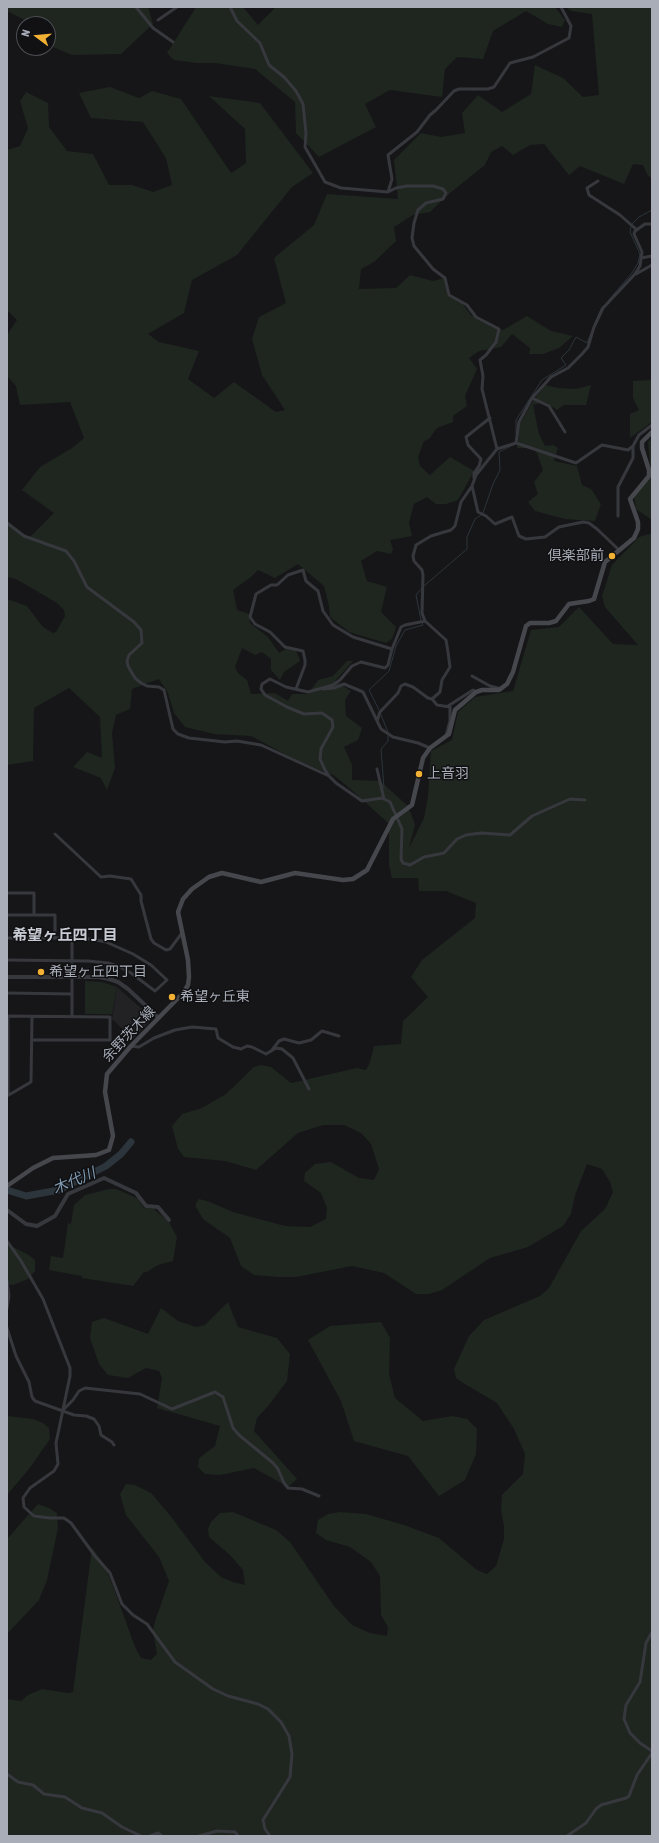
<!DOCTYPE html>
<meta charset="utf-8">
<style>
body{margin:0}
#map{position:relative;width:659px;height:1843px;overflow:hidden;background:#161618;font-family:"Asap Condensed",sans-serif}
canvas{display:block}
.frame{position:absolute;inset:0;border:8px solid #a8adb8;pointer-events:none}
.north{position:absolute;left:16px;top:16px;width:40px;height:40px;box-sizing:border-box;background:#111113;border:1px solid #4d4f55;border-radius:50%;rotate:286deg;font-size:11px;font-weight:700;line-height:16px;text-align:center;color:#a8adb8}
.north::after{content:'';display:block;margin:auto;width:14px;height:18px;background:#f2b134;clip-path:polygon(50% 0,100% 100%,50% 72%,0 100%)}
</style>
<div id="map">
<canvas width="659" height="1843"></canvas>
<div class="frame"></div>
<div class="north">N</div>
</div>
<script>
const ctx = document.querySelector('canvas').getContext('2d');
ctx.lineJoin = 'round';
function fillPath(path, color) { ctx.fillStyle = color; ctx.fill(path, 'evenodd'); }
const poly = rows => new Path2D(rows.map(r => 'M' + r).join(''));
function strokePath(path, color, width, dash) { ctx.strokeStyle = color; ctx.lineWidth = width; ctx.lineCap = dash ? 'butt' : 'round'; ctx.setLineDash(dash || []); ctx.stroke(path); }
function label(font, color, halo, rows, align = 'center') {
  ctx.font = font + ' "Asap Condensed","Noto Sans JP",sans-serif'; ctx.lineWidth = 3; ctx.setLineDash([]); ctx.textBaseline = 'middle'; ctx.strokeStyle = halo; ctx.fillStyle = color; for (const [text, x, y, turn = 0] of rows) {
    ctx.save(); ctx.translate(x, y); ctx.rotate((+turn || 0) * Math.PI / 180); ctx.textAlign = isNaN(turn) ? turn : align; if (halo) ctx.strokeText(text, 0, 0); ctx.fillText(text, 0, 0); ctx.restore();
  }
}
fillPath(poly([
 [117,987,150,1016,151,1020,133,1039,112,1019]
]), '#222225');
fillPath(poly([
 [7,7,148,7,153,24,121,54,72,55,48,45,48,24,27,24,27,21,7,11],
 [196,7,243,7,258,25,276,7,555,7,565,20,562,27,548,24,526,11,493,31,483,59,457,57,445,69,442,97,390,90,365,104,376,127,319,157,296,133,295,102,255,69,215,63,197,63,174,60,167,53],
 [566,7,652,7,652,178,648,176,643,165,633,164,624,184,580,166,569,175,544,144,530,145,513,155,502,146,491,152,485,165,450,193,430,212,413,215,394,227,396,241,374,262,361,269,359,289,396,288,410,275,433,281,444,278,448,296,462,303,471,315,493,327,503,330,527,316,551,331,573,336,559,348,543,354,529,354,530,348,512,334,501,347,479,351,469,358,477,369,465,396,467,406,453,416,453,422,437,428,429,439,424,441,418,457,420,466,430,475,450,457,474,471,458,500,446,504,436,504,427,497,414,504,409,523,412,536,390,540,393,549,391,554,377,551,361,561,367,581,387,587,381,612,396,627,392,639,386,643,349,632,330,617,329,606,324,586,298,564,275,578,258,570,251,577,233,590,237,610,249,614,250,623,268,637,279,653,287,648,296,650,300,661,284,672,280,680,271,670,271,659,262,652,255,655,242,648,235,667,238,673,247,680,251,694,275,693,288,701,292,694,308,694,318,680,333,676,347,661,353,661,335,681,351,691,345,700,346,716,362,728,358,740,344,747,352,765,352,780,380,781,408,806,415,825,409,848,424,818,428,797,431,751,452,740,458,712,475,697,513,691,531,630,559,627,579,607,613,644,638,645,605,607,602,596,612,565,639,537,652,533,652,1836,7,1836,7,1699,21,1701,28,1695,42,1689,68,1693,73,1692,92,1548,104,1564,113,1586,135,1647,141,1658,151,1660,157,1654,153,1631,155,1621,169,1581,159,1557,126,1515,120,1494,126,1484,135,1485,151,1493,169,1514,205,1562,221,1577,233,1582,245,1585,243,1570,230,1555,209,1537,208,1529,211,1522,220,1513,233,1512,276,1530,290,1542,334,1606,352,1625,370,1633,387,1636,388,1627,381,1615,380,1576,371,1562,350,1547,326,1540,316,1533,318,1520,328,1514,340,1512,366,1514,404,1525,439,1538,477,1570,487,1574,496,1566,504,1539,504,1526,501,1510,502,1495,523,1474,525,1454,514,1429,497,1403,463,1383,456,1378,454,1369,469,1336,484,1320,540,1296,549,1288,581,1231,605,1209,613,1192,610,1182,602,1169,587,1164,575,1195,571,1214,563,1226,528,1247,490,1258,442,1290,429,1294,416,1294,384,1273,352,1266,296,1277,278,1277,254,1275,241,1266,230,1238,203,1219,196,1207,196,1203,199,1199,210,1202,233,1212,285,1226,310,1227,326,1219,327,1208,321,1193,304,1181,305,1173,315,1164,331,1162,359,1178,374,1180,379,1169,371,1144,361,1133,344,1125,323,1125,298,1133,256,1170,225,1161,184,1157,178,1149,172,1126,182,1114,202,1108,226,1094,254,1067,261,1065,271,1067,291,1083,357,1068,366,1070,370,1062,374,1046,401,1044,403,1021,428,997,411,977,422,960,475,918,476,903,446,891,419,891,418,878,392,878,389,865,389,824,355,793,335,776,294,759,251,736,214,734,185,727,174,713,168,693,159,679,132,689,130,709,116,715,112,733,115,768,107,790,101,778,73,767,87,752,102,758,100,717,69,688,34,708,33,761,7,765,7,599,27,606,43,627,53,633,56,632,65,616,64,610,57,603,16,579,7,577,7,521,29,538,54,513,22,490,40,467,72,448,84,438,70,402,20,405,16,386,7,376,7,335,17,320,7,310,7,150,20,146,28,128,20,101,26,92,48,103,49,127,67,151,93,154,109,185,132,185,153,192,172,185,166,158,143,122,91,118,79,93,110,87,139,98,152,91,181,99,231,173,246,163,245,129,209,96,260,103,313,173,292,187,237,255,192,280,184,313,148,334,159,342,199,351,188,379,214,398,234,382,276,412,285,410,262,375,252,339,259,317,286,303,274,258,314,225,327,194,398,199,394,160,421,133,441,137,465,133,462,113,478,95,502,112,531,94,535,65,563,78,583,97,599,95,592,14,571,11],
 [652,380,652,422,630,438,630,414,639,410,633,398,633,381],
 [545,385,558,388,576,389,591,385,586,405,564,405,557,410,545,402,533,405,539,434,545,446,553,445,558,448,554,461,577,466,582,485,591,489,601,504,595,521,565,519,535,511,528,502,538,494,534,482,543,470,535,448,517,448,520,424,533,401],
 [652,438,652,520,636,509,634,496,651,477,648,442],
 [85,981,102,982,117,987,112,1014,85,1014],
 [109,1189,116,1189,137,1198,144,1208,154,1209,169,1222,177,1237,173,1261,158,1265,147,1272,144,1272,133,1286,82,1278,82,1276,49,1270,51,1256,63,1258,68,1223,71,1224,74,1205,85,1195],
 [7,1244,27,1254,35,1260,35,1271,28,1279,13,1285,7,1284],
 [228,1302,238,1327,277,1338,290,1354,287,1381,269,1405,257,1418,254,1431,297,1479,288,1487,254,1468,220,1475,205,1474,198,1467,199,1458,215,1446,220,1426,157,1408,162,1378,159,1371,146,1368,128,1378,108,1375,99,1364,90,1338,92,1322,104,1318,148,1334,161,1308,178,1321,196,1327,205,1325],
 [381,1322,390,1338,389,1374,395,1398,423,1421,452,1416,467,1419,477,1429,476,1454,465,1480,439,1496,408,1456,354,1441,341,1401,308,1340,330,1326],
 [7,1416,33,1419,43,1423,49,1428,50,1439,29,1469,7,1495],
 [38,1504,49,1508,57,1513,58,1528,47,1580,39,1600,7,1634,7,1539]
]), '#1e261f');
strokePath(poly([
 [632,224,639,217,652,210],
 [608,301,632,273,638,263,640,254,630,232,631,227],
 [516,433,516,420,542,380,566,365,561,358,569,350,576,337,587,343,602,307],
 [483,513,493,484,500,470,499,452,515,444],
 [424,586,467,549,467,537,475,519,481,515],
 [421,620,416,595,422,588],
 [379,710,369,690,389,671,396,646,405,630,423,625,422,623],
 [381,715,388,732],
 [384,788,381,749,388,741,388,736]
]), '#2c353c', 1);
strokePath(poly([
 [7,1190,26,1196,59,1190,106,1166,121,1154,131,1142]
]), '#2c353c', 7);
strokePath(poly([
 [136,7,153,28,173,42],
 [230,7,237,21,260,43,269,65,284,77,296,91,303,104,306,133,305,147,325,182,341,188,388,192,396,188,407,186,433,186,443,189,446,193,443,199,426,203,418,210,414,223,412,238,414,246,433,269,445,278,449,295,467,305,476,317,499,329,496,342,486,355,480,360,483,376,482,389,497,449],
 [158,20,177,7],
 [598,181,587,188,589,195,620,215,637,230],
 [388,192,392,179,388,155,417,132,430,115,436,110,454,91,459,89,488,89,494,87,510,63,533,57,569,38,571,26,561,7],
 [641,258,652,256],
 [636,274,652,265],
 [532,398,549,406,565,432],
 [516,443,576,463,602,445,628,450,633,446,639,435,652,425],
 [474,478,474,473,479,466,481,459,468,445,466,437,490,418],
 [472,486,478,512,486,516,495,524,512,517,519,536,526,539,545,537,559,527,583,522,589,523,597,529,619,550],
 [618,516,618,487,633,458,633,446],
 [7,523,24,536,66,551,74,561,87,587,134,622,141,630,142,643,129,655,127,661,128,666,135,678,141,683,147,686,159,687,164,690,173,729,178,734,189,738,225,742,237,741,261,745,329,776],
 [425,621,405,625,401,627,392,649,388,665,385,668,361,662,352,666,340,680,333,685,308,692,286,687,270,679,262,684,261,689,265,695,287,707,304,714,322,713,332,720,333,727,321,749,320,759,325,770,329,776,336,783,362,801,382,798,390,802,402,829,401,859,403,863,410,865,424,857,444,853,457,839,466,835,481,833,510,835,532,816,570,799,585,800],
 [472,676,490,686,502,689],
 [296,689,305,665,305,660,303,651,285,647,270,632,255,624,250,617,256,594,271,585,277,585,288,575,303,570,306,581,318,591,323,611,333,625,353,637,392,649],
 [323,689,334,688,344,684,363,692,381,729,393,737,418,743,430,748],
 [432,699,440,692,442,680,450,667,448,652,446,640,425,621,422,613,423,575,422,570,414,561,413,556,416,545,431,536,451,530,455,526,461,502,472,486,476,475,497,449,516,443,519,422,532,398,551,377,568,368,582,354,588,347,594,327,603,308,635,274,640,266,642,252,634,234,635,231,645,224,652,224],
 [448,706,473,690,476,692],
 [377,721,380,712,398,693,401,686,405,684,413,687,428,698,432,699,437,705,450,707,450,721,446,736],
 [377,769,384,799],
 [55,834,101,877,110,876,131,879,141,895,141,901,151,939,154,943,166,950,170,949,182,933],
 [7,893,34,893,34,915],
 [7,915,55,915,55,938],
 [7,938,72,938,91,939,106,942,133,954,151,965,167,980,155,991,131,973,120,967,108,963,88,961,7,960],
 [72,938,72,1017],
 [7,993,72,994],
 [7,1016,110,1017,110,1040,32,1040],
 [8,1016,8,1095],
 [131,1046,139,1047,154,1038,175,1030,192,1027,216,1029,218,1038,233,1047,241,1049,247,1046,252,1047,266,1054,276,1048,282,1049,293,1058,309,1089],
 [272,1050,279,1041,284,1039,299,1043,311,1040,322,1031,339,1036],
 [7,1096,31,1082,32,1016],
 [7,1241,21,1261,43,1299,70,1368,70,1376,56,1443,58,1464,54,1471,30,1488,23,1498,24,1507,34,1516,50,1518,64,1518,71,1523,95,1556,110,1573,122,1604,133,1615,147,1624,175,1662,213,1689,228,1696,258,1704,268,1709,281,1722,289,1736,292,1754,290,1777,263,1820,265,1829,270,1836],
 [7,1280,9,1296,7,1308],
 [7,1328,16,1356,29,1382,32,1397,35,1401,74,1415,86,1416,94,1419,99,1426,101,1435,112,1442,114,1445],
 [63,1410,73,1400,79,1391,85,1388,140,1394,172,1409,215,1392,223,1397,233,1428,239,1435,273,1463,278,1469,284,1483,288,1488,302,1489,319,1496],
 [652,1632,646,1643,640,1682,626,1705,624,1719,630,1733,640,1743,652,1751],
 [7,1774,18,1782,33,1785,44,1794,65,1797,82,1808,102,1813,122,1827,141,1836],
 [150,1836,158,1833,162,1836],
 [199,1836,217,1831,235,1832,238,1836],
 [567,1836,586,1823,596,1809,601,1805,626,1798,629,1796,637,1775,652,1753]
]), '#37383d', 3);
strokePath(poly([
 [7,977,99,977,109,979,118,982,128,989,159,1018],
 [7,1210,26,1224,37,1226,55,1216,68,1194,104,1178,136,1193,146,1206,158,1207,169,1220]
]), '#37383d', 4);
strokePath(poly([
 [7,1186,33,1168,53,1158,96,1155,109,1150,113,1136,105,1092,107,1074,131,1046,183,993,188,985,189,977,188,960,178,912,183,899,192,889,209,877,222,873,261,882,295,873,343,880,353,879,367,870,393,819,412,805,423,758,430,748,449,734,455,710,476,692,482,690,499,690,507,684,513,672,526,626,530,623,549,623,556,621,569,604,589,601,594,599,605,562,634,538,638,529,638,522,630,499,649,476,649,470,642,448,642,442,652,432]
]), '#45474d', 4.5);
for (const [x, y, r, color] of [
 [612,556,4,"#f2b134"],
 [419,774,4,"#f2b134"],
 [41,972,4,"#f2b134"],
 [172,997,4,"#f2b134"]
]) { const dot = new Path2D(); dot.arc(x, y, r, 0, 2 * Math.PI); ctx.fillStyle = color; ctx.fill(dot); strokePath(dot, '#111113', 1.5); }
label('14px', '#a8adb8', '#111113', [
 ["倶楽部前",604,556,"right"],
 ["上音羽",427,774],
 ["希望ヶ丘四丁目",49,972],
 ["希望ヶ丘東",180,997]
], 'left');
label('14px', '#a8adb8', '#111113', [
 ["余野茨木線",129,1034,-47]
]);
label('bold 15px', '#c9ccd4', '#111113', [
 ["希望ヶ丘四丁目",65,935]
]);
label('italic 15px', '#7f9bb3', '#111113', [
 ["木代川",74,1181,-23]
]);
</script>
